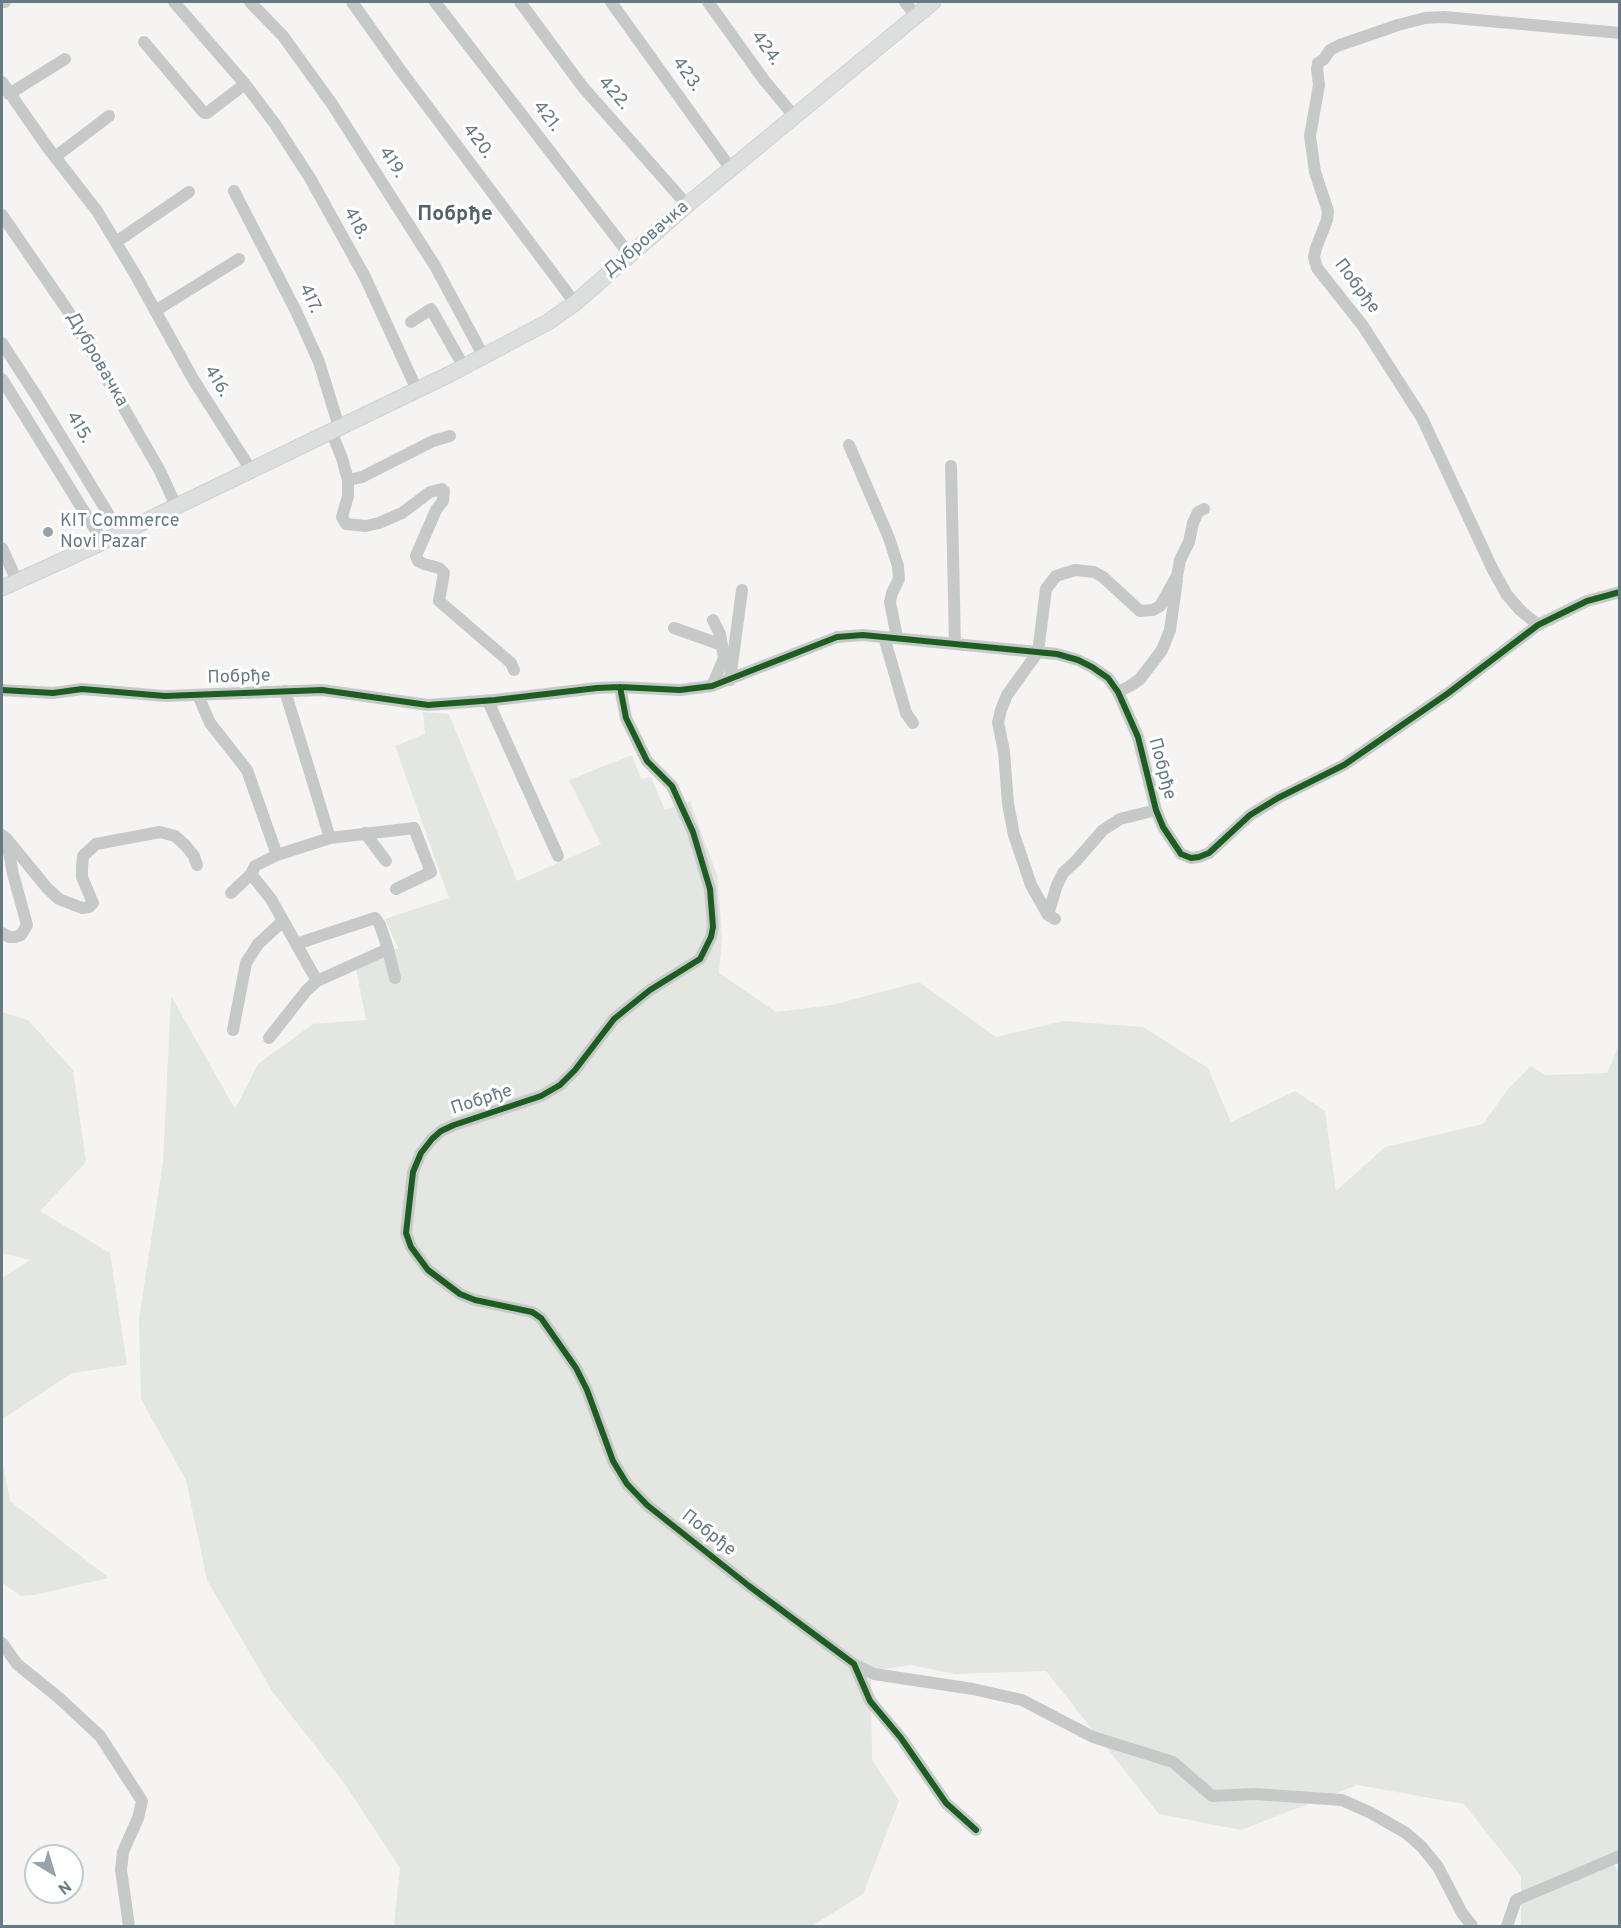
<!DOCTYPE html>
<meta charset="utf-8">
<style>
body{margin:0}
#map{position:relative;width:1621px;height:1928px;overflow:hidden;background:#f5f4f3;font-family:Overpass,sans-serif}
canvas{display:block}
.frame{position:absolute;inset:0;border:3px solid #657a83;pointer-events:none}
.north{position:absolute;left:24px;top:1844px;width:60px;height:60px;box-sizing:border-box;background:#fff;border:2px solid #c1cacd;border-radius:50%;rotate:142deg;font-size:16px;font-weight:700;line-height:24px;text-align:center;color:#657a83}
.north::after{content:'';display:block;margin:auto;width:21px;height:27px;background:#97a5aa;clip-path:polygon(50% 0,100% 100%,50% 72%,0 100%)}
</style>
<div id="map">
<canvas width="1621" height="1928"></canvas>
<div class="frame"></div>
<div class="north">N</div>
</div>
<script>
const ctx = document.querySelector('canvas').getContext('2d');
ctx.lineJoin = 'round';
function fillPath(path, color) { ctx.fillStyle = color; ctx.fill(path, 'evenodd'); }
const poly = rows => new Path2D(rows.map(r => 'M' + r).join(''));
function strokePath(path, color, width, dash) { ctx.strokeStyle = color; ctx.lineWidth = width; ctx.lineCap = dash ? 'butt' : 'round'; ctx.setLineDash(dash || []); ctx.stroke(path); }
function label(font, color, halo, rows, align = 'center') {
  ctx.font = font + ' Overpass,sans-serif'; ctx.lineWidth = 6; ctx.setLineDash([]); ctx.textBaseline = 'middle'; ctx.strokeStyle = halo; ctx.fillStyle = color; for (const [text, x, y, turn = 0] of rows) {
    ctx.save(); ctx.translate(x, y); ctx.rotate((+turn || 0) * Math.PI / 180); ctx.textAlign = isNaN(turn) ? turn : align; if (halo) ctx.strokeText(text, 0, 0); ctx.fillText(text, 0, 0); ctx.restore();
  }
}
fillPath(poly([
 [423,712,449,714,517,881,601,844,569,780,632,755,641,779,651,777,665,810,690,801,718,878,722,937,719,973,776,1012,832,1005,919,982,996,1037,1064,1021,1143,1027,1208,1068,1231,1122,1295,1091,1325,1111,1336,1191,1385,1147,1483,1124,1508,1089,1531,1066,1545,1075,1607,1073,1619,1045,1620,1857,1612,1861,1619,1874,1620,1909,1617,1926,1521,1926,1521,1876,1464,1804,1357,1785,1241,1830,1159,1814,1046,1671,955,1674,910,1665,871,1671,872,1760,899,1801,863,1894,812,1926,394,1926,400,1868,345,1784,272,1691,207,1580,186,1480,141,1399,139,1319,163,1162,171,996,235,1109,258,1064,313,1024,366,1020,356,968,398,948,385,919,449,898,395,746,425,734],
 [2,1012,28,1020,73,1070,86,1162,40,1211,110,1253,127,1365,72,1373,2,1419,2,1278,30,1260,2,1253],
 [2,1460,10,1501,109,1578,34,1595,21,1596,2,1583]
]), '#e4e6e1');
const major = poly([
 [2,588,90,548,450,374,548,322,575,303,687,205,933,2]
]);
strokePath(major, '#d1d1d1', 17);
strokePath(poly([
 [2,2,5,2],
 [174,2,245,84,275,124,310,178,365,277,417,390],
 [250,2,283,36,332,104,435,266,484,357],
 [352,2,401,71,575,303],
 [435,2,629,254],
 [520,2,582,86,687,205],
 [611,2,731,169],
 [708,2,764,80,794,116],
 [905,2,916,16],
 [144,42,204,113,207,113,245,84],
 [2,82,48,148,97,211,135,274,193,379,251,470],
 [9,94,65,59],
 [55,157,109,116],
 [234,191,296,311,319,362,339,427],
 [2,215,68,311,160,471,176,506],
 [116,242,189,192],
 [155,311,239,259],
 [411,322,431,309,464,367],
 [2,343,39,400,120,533],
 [2,379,103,542],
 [331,431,342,458,348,480,348,496,342,517,346,524,366,526,379,523,402,513,430,492,442,489,444,491,443,501,436,510,416,556,418,561,424,564,439,568,444,573,439,601,511,663,514,670],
 [849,445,889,538,898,566,899,579,892,593,890,602,897,637],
 [951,466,955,644],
 [348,480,362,477,433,441,450,436],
 [2,548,17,581],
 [1538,625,1520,610,1507,595,1493,570,1422,418,1363,326,1317,268,1314,257,1316,248,1327,220,1328,211,1315,172,1310,136,1319,85,1317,69,1318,63,1324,59,1330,50,1340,45,1398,25,1425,18,1444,17,1620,33],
 [674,628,722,645],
 [884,637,906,713,913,723],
 [730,680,742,590],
 [712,686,724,658,720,634,713,620],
 [620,687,626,718,647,761,672,786,693,832,710,889,713,927,711,937,700,959,650,990,614,1019,575,1070,560,1085,541,1096,454,1125,441,1131,432,1139,421,1153,413,1172,406,1233,411,1247,428,1270,460,1294,475,1300,532,1312,541,1318,576,1368,587,1390,613,1461,627,1484,647,1505,749,1586,854,1664,870,1701,901,1738,946,1803,976,1830],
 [2,690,53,693,82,689,165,696,322,690,428,705,495,700,597,688,620,687,680,690,712,686,837,637,863,635,1057,654,1078,660,1092,667,1108,678,1118,692,1138,737,1156,810,1163,827,1181,854,1191,858,1199,857,1209,853,1250,815,1278,798,1344,765,1447,694,1538,625,1587,601,1620,592],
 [285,691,330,838,277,855,255,866,251,874,271,899,317,981],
 [1118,692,1130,686,1140,679,1162,650,1170,630,1177,580],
 [198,695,210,723,247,770,277,855],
 [488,701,558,856],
 [365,833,386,861],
 [2,835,6,838,47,888,59,899,82,908,89,907,93,903,82,877,82,867,83,856,96,844,160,832,175,836,185,845,194,856,197,865],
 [330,838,414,828,431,872,396,889],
 [231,893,251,874],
 [1048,915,1057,885,1063,873,1075,862,1103,830,1120,819,1156,810],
 [1055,919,1048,915,1031,885,1014,835,1008,804,1004,752,998,722,1001,710,1007,695,1038,652,1046,589,1056,576,1075,570,1094,572,1103,577,1140,611,1153,610,1160,606,1177,576,1180,560,1189,542,1193,523,1198,512,1204,509],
 [2,933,9,937,15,937,21,935,27,925,13,874,7,842],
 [296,944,375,918,380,925,388,949,395,978],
 [233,1030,246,963,258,944,283,921],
 [269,1038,306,991,317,981,388,949],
 [2,1643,17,1664,58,1697,100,1736,142,1801,138,1818,123,1852,121,1870,129,1926],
 [854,1664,874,1674,973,1689,1022,1700,1093,1737,1173,1762,1212,1796,1255,1794,1342,1800,1371,1813,1406,1833,1422,1847,1438,1867,1462,1913,1472,1926],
 [1507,1926,1516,1900,1620,1856]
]), '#c7c9c9', 12);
strokePath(major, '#dddede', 15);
strokePath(poly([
 [620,687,626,718,647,761,672,786,693,832,710,889,713,927,711,937,700,959,650,990,614,1019,575,1070,560,1085,541,1096,454,1125,441,1131,432,1139,421,1153,413,1172,406,1233,411,1247,428,1270,460,1294,475,1300,532,1312,541,1318,576,1368,587,1390,613,1461,627,1484,647,1505,749,1586,854,1664,870,1701,901,1738,946,1803,976,1830],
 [2,690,53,693,82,689,165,696,322,690,428,705,495,700,597,688,620,687,680,690,712,686,837,637,863,635,1057,654,1078,660,1092,667,1108,678,1118,692,1138,737,1156,810,1163,827,1181,854,1191,858,1199,857,1209,853,1250,815,1278,798,1344,765,1447,694,1538,625,1587,601,1620,592]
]), '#1b5e20', 6);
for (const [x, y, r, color] of [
 [48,532,6,"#97a5aa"]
]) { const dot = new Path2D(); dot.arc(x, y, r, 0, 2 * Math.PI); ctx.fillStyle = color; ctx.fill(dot); strokePath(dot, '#fff', 2); }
label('18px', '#657a83', '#fff', [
 ["424.",765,49,54],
 ["423.",686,75,54],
 ["422.",613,94,49],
 ["421.",546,117,52],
 ["420.",477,142,53],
 ["419.",391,163,57],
 ["418.",355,224,61],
 ["Дубровачка",647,240,-41],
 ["Побрђе",1356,287,53],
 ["417.",309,299,65],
 ["Дубровачка",96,360,60],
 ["416.",216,382,59],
 ["415.",78,428,59],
 ["Побрђе",239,678,-2],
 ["Побрђе",1161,769,75],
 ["Побрђе",482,1101,-18],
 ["Побрђе",708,1534,38]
]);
label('18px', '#657a83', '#fff', [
 ["KIT Commerce",60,522],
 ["Novi Pazar",60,543]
], 'left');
label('bold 21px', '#536268', '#fff', [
 ["Побрђе",455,216]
]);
</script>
